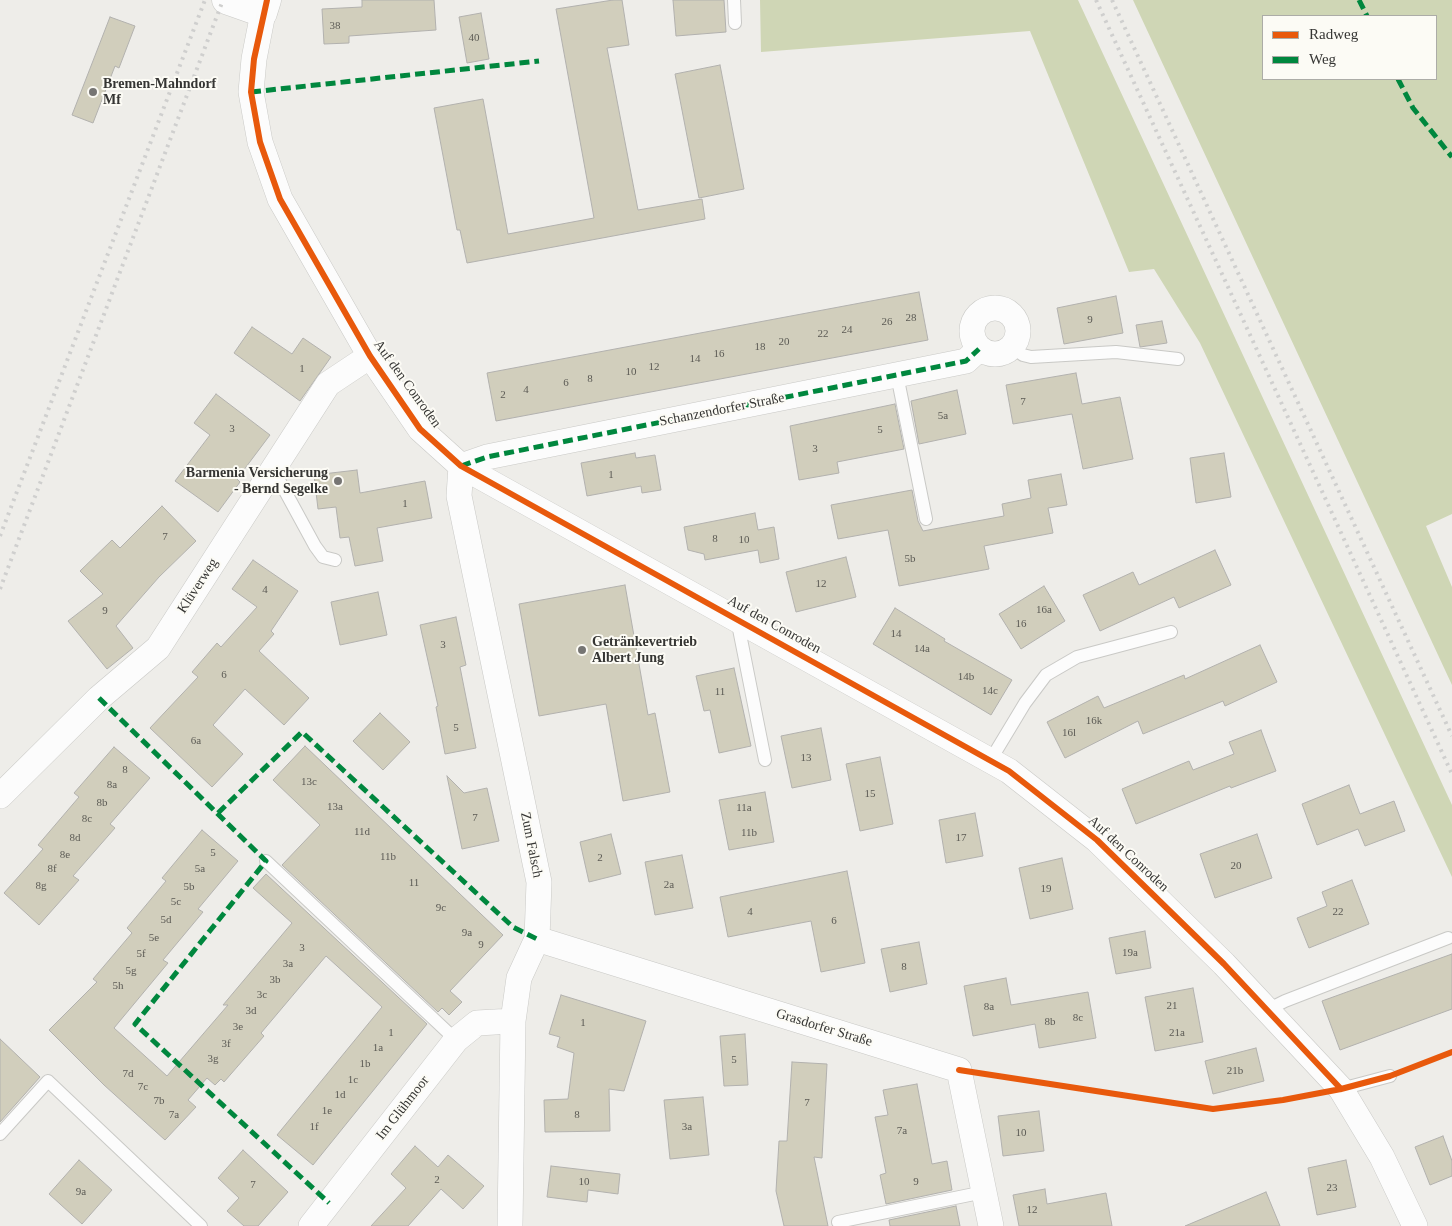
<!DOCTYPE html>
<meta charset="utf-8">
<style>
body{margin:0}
#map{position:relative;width:1452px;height:1226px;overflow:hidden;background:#eeede9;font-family:"Times New Roman",serif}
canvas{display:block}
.legend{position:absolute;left:1262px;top:15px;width:175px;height:65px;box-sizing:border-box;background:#fcfbf5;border:1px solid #acaca7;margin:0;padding:6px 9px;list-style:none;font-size:15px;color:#353533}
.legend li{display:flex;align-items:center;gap:10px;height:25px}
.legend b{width:25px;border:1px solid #acaca7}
</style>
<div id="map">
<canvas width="1452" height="1226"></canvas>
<ul class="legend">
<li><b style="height:6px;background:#e8590c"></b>Radweg</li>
<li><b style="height:6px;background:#00873e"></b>Weg</li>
</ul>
</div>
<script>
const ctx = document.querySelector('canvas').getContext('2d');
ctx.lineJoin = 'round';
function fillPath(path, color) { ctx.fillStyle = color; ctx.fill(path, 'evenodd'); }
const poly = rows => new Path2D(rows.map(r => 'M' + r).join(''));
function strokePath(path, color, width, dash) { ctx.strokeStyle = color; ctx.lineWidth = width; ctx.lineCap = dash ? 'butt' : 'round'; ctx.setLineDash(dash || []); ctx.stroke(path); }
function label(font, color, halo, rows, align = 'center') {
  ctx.font = font + ' "Times New Roman",serif'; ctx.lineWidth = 4; ctx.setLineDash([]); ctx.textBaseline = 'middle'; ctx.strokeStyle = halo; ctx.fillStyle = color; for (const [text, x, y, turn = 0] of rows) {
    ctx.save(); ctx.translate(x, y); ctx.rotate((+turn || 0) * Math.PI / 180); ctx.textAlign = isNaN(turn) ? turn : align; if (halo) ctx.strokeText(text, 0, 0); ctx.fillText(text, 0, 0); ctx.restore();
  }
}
fillPath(poly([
 [760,0,1078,0,1452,805,1452,877,1200,343,1154,269,1129,272,1030,31,761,52],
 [1133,0,1452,0,1452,514,1426,526,1452,587,1452,685],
 [1436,16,1436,79,1263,79,1263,16]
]), '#cfd6b5');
const building = poly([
 [362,0,434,0,436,30,349,36,349,43,324,44,322,9,362,7,362,0],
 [613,0,622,0,629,45,607,48,638,210,702,199,705,219,467,263,460,230,457,230,434,108,483,99,508,234,594,218,556,9,613,0],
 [673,0,724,0,726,32,676,36,673,0],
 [481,13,489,59,467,63,459,17,481,13],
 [110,17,135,26,119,68,115,66,93,123,72,115,110,17],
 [720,65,744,189,699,198,675,74,720,65],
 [919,292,928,340,496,421,487,373,919,292],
 [1116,296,1123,333,1064,344,1057,308,1116,296],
 [1162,321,1167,343,1140,347,1136,325,1162,321],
 [252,327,292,354,303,338,331,357,300,401,234,353,252,327],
 [1076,373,1082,404,1120,397,1133,459,1083,469,1072,414,1013,424,1006,385,1076,373],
 [957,390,966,434,919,444,911,401,957,390],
 [216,394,270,435,237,479,240,482,218,512,175,481,210,435,194,423,216,394],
 [895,404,904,449,837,462,839,473,799,480,790,426,895,404],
 [635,453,636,458,655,455,661,490,642,493,641,486,587,496,581,463,635,453],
 [1224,453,1231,497,1196,503,1190,458,1224,453],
 [357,470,360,493,425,481,432,518,377,528,383,561,355,566,349,537,340,538,336,507,318,509,314,475,357,470],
 [1061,474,1067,505,1048,508,1053,533,984,546,989,569,899,586,888,530,838,539,831,505,912,490,918,521,923,531,1004,516,1002,504,1031,498,1028,480,1061,474],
 [162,506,196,541,159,577,116,626,133,648,107,669,68,621,103,594,80,571,112,540,120,548,162,506],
 [755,513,758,530,774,527,779,559,760,563,758,550,705,560,704,554,688,550,684,527,755,513],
 [1215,550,1231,585,1179,608,1174,597,1100,631,1083,595,1133,572,1139,585,1215,550],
 [846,557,856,597,796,612,786,572,846,557],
 [253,560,298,591,271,631,274,634,259,651,309,698,284,725,245,689,213,725,243,754,212,787,150,728,198,677,192,672,217,643,221,647,257,607,232,589,253,560],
 [625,585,648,715,655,713,670,792,623,801,606,704,539,716,519,604,625,585],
 [1044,586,1065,621,1021,649,999,614,1044,586],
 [378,592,387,635,340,645,331,602,378,592],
 [895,608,945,639,944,641,1012,680,991,715,873,644,895,608],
 [456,617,466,665,460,667,476,748,445,754,436,707,438,706,420,625,456,617],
 [1260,645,1277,682,1225,706,1223,701,1143,734,1138,721,1065,758,1047,722,1098,696,1104,708,1184,675,1185,679,1260,645],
 [734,668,751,746,719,753,710,710,704,711,696,676,734,668],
 [380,713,410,742,383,770,353,741,380,713],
 [821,728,831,780,792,788,781,736,821,728],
 [1261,730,1276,771,1231,788,1230,786,1136,824,1122,789,1189,761,1193,770,1234,754,1229,742,1261,730],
 [305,746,503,935,450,991,462,1002,449,1015,442,1008,438,1012,282,865,320,825,273,780,305,746],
 [114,747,150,778,110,824,115,828,73,876,79,880,39,925,4,893,43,849,38,845,79,797,74,793,114,747],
 [880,757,893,824,860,831,846,764,880,757],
 [447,776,464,793,487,788,499,841,462,849,447,776],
 [1349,785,1360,814,1394,801,1405,831,1365,846,1358,829,1317,845,1302,804,1349,785],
 [765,792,774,842,729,850,719,800,765,792],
 [975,813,983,856,946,863,939,820,975,813],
 [202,830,238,861,198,909,203,912,163,960,168,963,114,1028,167,1076,228,1005,223,1005,292,923,253,888,266,874,427,1024,313,1165,277,1135,382,1007,326,956,261,1033,264,1036,224,1082,221,1079,215,1085,207,1078,188,1100,196,1107,165,1140,104,1085,49,1030,97,982,93,979,132,933,127,928,166,881,162,878,202,830],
 [611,834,621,874,589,882,580,842,611,834],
 [1257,834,1272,878,1215,898,1200,854,1257,834],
 [682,855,693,908,655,915,645,862,682,855],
 [1062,858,1073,909,1030,919,1019,868,1062,858],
 [847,871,865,963,821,972,811,921,728,937,720,897,847,871],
 [1352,880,1369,924,1309,948,1297,918,1327,906,1322,892,1352,880],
 [1145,931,1151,968,1116,974,1109,938,1145,931],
 [919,942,927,984,890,992,881,949,919,942],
 [1452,954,1452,1009,1340,1050,1322,1001,1452,954],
 [1006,978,1011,1005,1088,992,1096,1038,1039,1048,1035,1024,973,1036,964,986,1006,978],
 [1193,988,1203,1042,1155,1051,1145,997,1193,988],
 [561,995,646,1021,624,1091,609,1089,610,1131,545,1132,544,1100,568,1099,574,1053,557,1047,560,1037,549,1034,561,995],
 [745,1034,748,1085,724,1086,720,1036,745,1034],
 [0,1039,40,1077,0,1122,0,1039],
 [1256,1048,1264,1081,1213,1094,1205,1061,1256,1048],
 [792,1062,827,1064,822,1158,814,1157,828,1226,784,1226,776,1191,779,1141,787,1141,792,1062],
 [917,1084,932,1164,947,1161,952,1190,886,1204,880,1175,886,1173,875,1117,888,1115,883,1090,917,1084],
 [703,1097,709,1155,670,1159,664,1100,703,1097],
 [1039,1111,1044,1151,1003,1156,998,1116,1039,1111],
 [1443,1136,1452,1161,1452,1176,1430,1185,1415,1147,1443,1136],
 [415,1146,438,1167,448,1155,484,1186,463,1209,441,1189,408,1226,371,1226,406,1188,391,1174,415,1146],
 [243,1150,288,1192,258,1226,244,1226,227,1211,239,1198,218,1178,243,1150],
 [79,1160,112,1190,82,1224,49,1194,79,1160],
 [1346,1160,1356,1207,1317,1215,1308,1168,1346,1160],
 [551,1166,620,1174,618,1194,588,1190,587,1202,547,1197,551,1166],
 [1045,1189,1047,1204,1106,1193,1112,1226,1019,1226,1013,1195,1045,1189],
 [1266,1192,1280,1226,1185,1226,1266,1192],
 [956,1206,960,1226,890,1226,889,1220,956,1206]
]);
fillPath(building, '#d1cebc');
strokePath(building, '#b2b1ae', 1);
const service = poly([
 [734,0,735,23],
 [1012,347,1023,355,1031,357,1116,352,1178,359],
 [897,375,926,519],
 [273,469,315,546,323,557,335,560],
 [737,619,765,760],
 [990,761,1025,703,1046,675,1077,657,1171,632],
 [266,861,456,1040],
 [1267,1010,1285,1001,1448,938],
 [1341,1089,1390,1076],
 [0,1134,48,1081,201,1226],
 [838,1222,984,1192]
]);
const minor = poly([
 [263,13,254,59,251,92,260,142,280,199,370,356,420,429,461,466,1009,771,1097,840,1224,964,1341,1089,1382,1157,1415,1226],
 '972 331a23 23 0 1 1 46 0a23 23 0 1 1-46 0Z',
 [461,466,459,496,539,882,537,939,519,978,513,1021,510,1226],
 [461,466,487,457,966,361,979,349],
 [0,796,99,698,158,648,328,384,370,356],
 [537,939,959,1070,991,1226],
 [311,1226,456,1040,477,1023,513,1021]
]);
const tertiary = poly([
 [226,0,263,13,267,0]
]);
strokePath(service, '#c9c9c6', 14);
strokePath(minor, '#c9c9c6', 26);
strokePath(tertiary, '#c9c9c6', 29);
strokePath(service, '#fcfcfc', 12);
strokePath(minor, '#fcfcfc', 25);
strokePath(tertiary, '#fcfcfc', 28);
strokePath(poly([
 [1096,0,1452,774],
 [1112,0,1452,736],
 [0,536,205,0],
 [0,589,223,0]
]), '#cfcfce', 4, [2.5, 5]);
strokePath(poly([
 [1359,0,1367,16],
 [1398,79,1413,108,1452,157],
 [251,92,539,61],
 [461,466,487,457,966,361,979,349],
 [99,698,266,861,135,1024,329,1203],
 [218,813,302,732,513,927,537,939]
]), '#00873e', 5, [10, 5]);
strokePath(poly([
 [267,0,254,59,251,92,260,142,280,199,370,356,420,429,461,466,1009,771,1097,840,1224,964,1341,1089],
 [959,1070,1213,1109,1283,1100,1341,1089,1390,1076,1452,1052]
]), '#e8590c', 6);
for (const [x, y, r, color] of [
 [93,92,5,"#767573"],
 [338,481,5,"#767573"],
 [582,650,5,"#767573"]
]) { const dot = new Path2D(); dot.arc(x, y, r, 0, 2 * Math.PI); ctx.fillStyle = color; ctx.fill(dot); strokePath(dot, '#fcfbf5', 2); }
label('11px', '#5c5b55', null, [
 ["38",335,26],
 ["40",474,38],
 ["28",911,318],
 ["9",1090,320],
 ["26",887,322],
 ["24",847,330],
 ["22",823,334],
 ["20",784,342],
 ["18",760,347],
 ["16",719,354],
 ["14",695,359],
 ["12",654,367],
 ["1",302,369],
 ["10",631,372],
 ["8",590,379],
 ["6",566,383],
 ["4",526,390],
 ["2",503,395],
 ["7",1023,402],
 ["5a",943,416],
 ["3",232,429],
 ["5",880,430],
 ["3",815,449],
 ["1",611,475],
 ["1",405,504],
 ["7",165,537],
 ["8",715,539],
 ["10",744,540],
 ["5b",910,559],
 ["12",821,584],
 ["4",265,590],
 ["16a",1044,610],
 ["9",105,611],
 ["16",1021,624],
 ["14",896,634],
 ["3",443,645],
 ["14a",922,649],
 ["6",224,675],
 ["14b",966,677],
 ["14c",990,691],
 ["11",720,692],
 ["16k",1094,721],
 ["5",456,728],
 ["16l",1069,733],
 ["6a",196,741],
 ["13",806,758],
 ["8",125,770],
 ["13c",309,782],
 ["8a",112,785],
 ["15",870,794],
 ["8b",102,803],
 ["13a",335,807],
 ["11a",744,808],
 ["7",475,818],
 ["8c",87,819],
 ["11d",362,832],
 ["11b",749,833],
 ["8d",75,838],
 ["17",961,838],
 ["5",213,853],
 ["8e",65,855],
 ["11b",388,857],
 ["2",600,858],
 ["20",1236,866],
 ["8f",52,869],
 ["5a",200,869],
 ["11",414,883],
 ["2a",669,885],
 ["8g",41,886],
 ["5b",189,887],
 ["19",1046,889],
 ["5c",176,902],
 ["9c",441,908],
 ["4",750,912],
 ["22",1338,912],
 ["5d",166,920],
 ["6",834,921],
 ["9a",467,933],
 ["5e",154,938],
 ["9",481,945],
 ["3",302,948],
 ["19a",1130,953],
 ["5f",141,954],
 ["3a",288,964],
 ["8",904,967],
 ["5g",131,971],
 ["3b",275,980],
 ["5h",118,986],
 ["3c",262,995],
 ["21",1172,1006],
 ["8a",989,1007],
 ["3d",251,1011],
 ["8c",1078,1018],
 ["8b",1050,1022],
 ["1",583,1023],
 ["3e",238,1027],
 ["1",391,1033],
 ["21a",1177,1033],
 ["3f",226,1044],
 ["1a",378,1048],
 ["3g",213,1059],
 ["5",734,1060],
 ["1b",365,1064],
 ["21b",1235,1071],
 ["7d",128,1074],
 ["1c",353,1080],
 ["7c",143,1087],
 ["1d",340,1095],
 ["7b",159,1101],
 ["7",807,1103],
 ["1e",327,1111],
 ["7a",174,1115],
 ["8",577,1115],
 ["1f",314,1127],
 ["3a",687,1127],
 ["7a",902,1131],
 ["10",1021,1133],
 ["2",437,1180],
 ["10",584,1182],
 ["9",916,1182],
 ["7",253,1185],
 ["23",1332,1188],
 ["9a",81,1192],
 ["12",1032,1210]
]);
label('bold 14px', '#353533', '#fcfbf5', [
 ["Bremen-Mahndorf",103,84],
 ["Mf",103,100],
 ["Barmenia Versicherung",328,473,"right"],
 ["- Bernd Segelke",328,489,"right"],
 ["Getränkevertrieb",592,642],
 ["Albert Jung",592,658]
], 'left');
label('14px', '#353533', '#fcfbf5', [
 ["Auf den Conroden",407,384,54],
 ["Schanzendorfer Straße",722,410,-11],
 ["Klüverweg",198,586,-57],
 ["Auf den Conroden",774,625,29],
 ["Zum Falsch",531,845,79],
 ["Auf den Conroden",1128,854,43],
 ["Grasdorfer Straße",824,1028,17],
 ["Im Glühmoor",403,1108,-52]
]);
</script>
